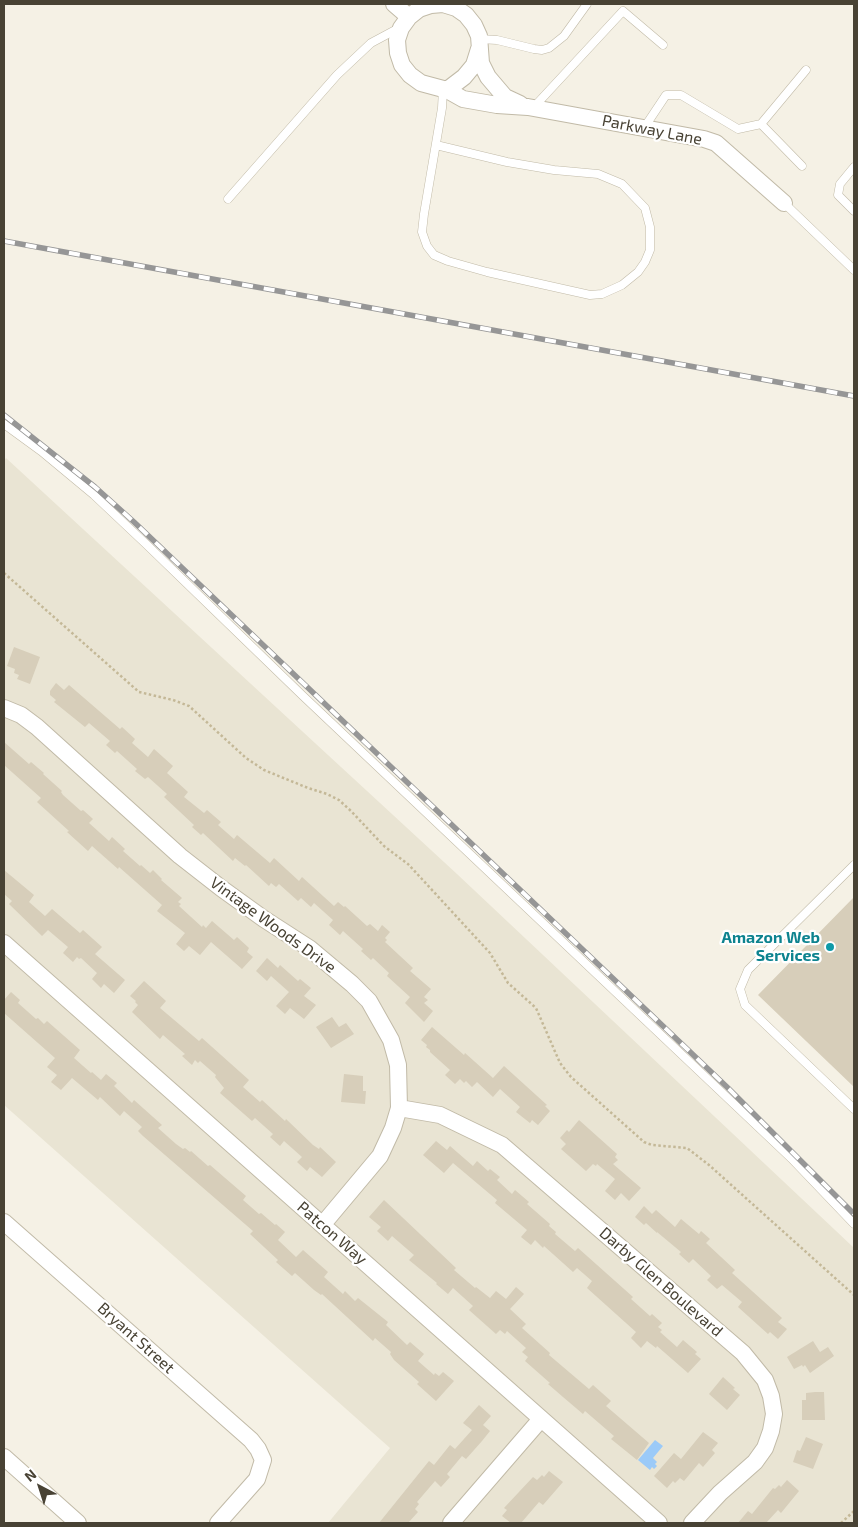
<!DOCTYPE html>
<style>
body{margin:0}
#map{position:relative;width:858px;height:1527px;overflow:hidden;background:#f5f1e5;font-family:"Exo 2",sans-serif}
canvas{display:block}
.frame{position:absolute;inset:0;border:5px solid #484234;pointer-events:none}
.north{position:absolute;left:15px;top:1462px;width:50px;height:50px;-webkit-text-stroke:4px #fff;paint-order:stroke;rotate:320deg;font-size:14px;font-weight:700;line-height:20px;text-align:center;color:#484234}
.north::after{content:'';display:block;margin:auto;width:18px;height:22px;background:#484234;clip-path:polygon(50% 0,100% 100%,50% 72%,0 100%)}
</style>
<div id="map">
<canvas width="858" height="1527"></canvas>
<div class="frame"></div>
<div class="north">N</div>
</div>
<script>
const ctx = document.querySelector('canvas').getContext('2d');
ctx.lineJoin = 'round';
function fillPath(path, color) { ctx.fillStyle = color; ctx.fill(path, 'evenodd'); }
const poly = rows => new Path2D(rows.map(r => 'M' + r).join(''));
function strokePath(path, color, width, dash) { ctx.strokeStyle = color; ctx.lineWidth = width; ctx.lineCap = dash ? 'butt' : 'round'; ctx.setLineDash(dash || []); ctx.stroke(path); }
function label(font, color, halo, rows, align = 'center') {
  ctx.font = font + ' "Exo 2",sans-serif'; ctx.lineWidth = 4.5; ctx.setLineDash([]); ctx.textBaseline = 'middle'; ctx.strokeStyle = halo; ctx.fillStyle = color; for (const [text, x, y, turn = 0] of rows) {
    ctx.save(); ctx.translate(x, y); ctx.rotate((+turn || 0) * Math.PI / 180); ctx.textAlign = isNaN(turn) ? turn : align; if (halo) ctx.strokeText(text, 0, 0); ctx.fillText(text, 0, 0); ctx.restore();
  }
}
fillPath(poly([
 [6,458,457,874,852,1246,854,1248,854,1523,328,1523,390,1448,4,1105,4,461]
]), '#e9e4d3');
fillPath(poly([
 [655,1440,663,1446,653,1458,657,1462,655,1464,657,1466,654,1469,652,1467,650,1470,638,1460]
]), '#9bcaf8');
fillPath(poly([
 [14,647,40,657,30,684,17,679,19,675,14,673,15,669,7,666],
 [56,683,64,690,69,685,120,729,122,727,135,739,132,743,148,757,154,749,173,766,167,773,188,792,184,797,204,813,207,810,221,822,218,825,234,839,237,835,270,863,274,858,299,881,302,877,334,906,338,902,344,907,345,906,367,926,370,924,378,931,382,925,390,932,385,938,387,940,385,942,413,968,410,971,431,989,424,997,428,1000,424,1003,433,1011,424,1022,405,1003,410,997,387,976,389,973,373,958,371,960,361,951,363,949,343,931,340,935,329,925,333,920,314,903,311,907,301,898,298,901,279,884,276,887,271,883,269,886,246,865,245,866,235,858,233,861,203,833,201,835,192,827,194,825,164,797,167,794,148,777,145,779,135,771,137,769,117,751,115,753,106,745,110,741,89,723,85,727,54,702,56,700,50,695,50,691],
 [4,742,29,764,31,762,44,773,43,774,62,791,61,792,63,795,81,811,83,810,93,819,89,823,109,841,112,837,125,849,123,851,140,866,141,865,150,873,153,870,162,879,161,880,182,898,178,902,181,904,179,906,202,927,203,925,206,928,212,921,234,940,237,937,249,948,247,952,253,957,242,969,211,942,200,955,189,946,184,951,176,944,185,933,157,911,162,905,119,867,118,869,92,846,88,851,67,832,69,831,37,802,41,798,4,765],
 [4,870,34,895,29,902,45,916,52,909,80,933,83,930,102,947,95,954,125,980,114,993,104,984,101,988,92,979,97,973,81,958,79,959,77,957,73,962,63,953,68,947,48,930,42,936,9,904,12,901,4,894],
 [854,897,854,1087,758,995],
 [267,958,278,968,280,965,298,981,300,979,311,988,304,996,316,1005,304,1019,290,1008,285,1014,276,1006,289,992,271,976,267,981,256,971],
 [144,981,166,1001,160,1008,199,1041,202,1038,249,1080,243,1087,260,1102,262,1100,285,1121,286,1119,313,1145,319,1149,320,1147,336,1162,322,1177,310,1167,307,1171,297,1162,302,1157,284,1141,280,1146,270,1137,273,1134,255,1118,252,1121,220,1093,224,1088,215,1077,216,1075,200,1061,198,1063,195,1060,192,1065,182,1056,185,1054,163,1035,160,1039,132,1012,138,1005,135,1002,136,1001,130,996],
 [11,992,20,1000,18,1003,36,1019,38,1018,44,1024,47,1021,80,1050,74,1058,91,1073,92,1072,101,1080,106,1074,117,1083,114,1086,132,1103,134,1100,162,1125,158,1128,176,1144,183,1149,185,1148,190,1152,191,1151,208,1166,210,1165,246,1196,243,1200,259,1214,261,1213,275,1225,276,1224,285,1232,278,1240,296,1257,303,1250,328,1272,324,1277,343,1294,345,1291,355,1301,358,1298,388,1322,386,1325,407,1345,410,1342,424,1354,418,1361,434,1375,435,1373,439,1376,443,1372,454,1381,436,1401,417,1384,419,1382,394,1360,390,1354,391,1352,375,1338,373,1341,322,1294,321,1295,314,1290,295,1273,292,1276,276,1262,278,1260,250,1234,253,1231,143,1136,138,1131,142,1127,124,1111,120,1116,100,1097,98,1100,72,1078,61,1090,51,1082,57,1075,47,1067,55,1058,4,1013,4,1000],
 [332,1017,339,1027,346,1023,354,1034,331,1048,316,1027],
 [432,1027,464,1055,465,1053,493,1078,504,1066,547,1105,545,1106,550,1111,538,1125,532,1120,530,1123,516,1112,520,1107,500,1089,493,1097,477,1082,472,1087,466,1081,464,1083,460,1079,455,1084,445,1075,450,1070,430,1052,430,1050,426,1047,427,1045,421,1040],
 [344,1074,363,1076,363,1091,366,1091,365,1104,341,1102],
 [579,1120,617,1154,615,1157,618,1160,613,1164,641,1188,629,1201,621,1193,615,1200,605,1191,615,1179,597,1164,596,1166,593,1164,586,1171,561,1149,566,1144,560,1138,567,1130,569,1132],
 [436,1141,447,1150,450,1146,473,1166,477,1161,488,1171,490,1169,500,1177,497,1180,512,1194,515,1190,529,1202,527,1204,550,1224,549,1226,556,1232,555,1234,575,1251,578,1248,633,1297,631,1299,650,1316,652,1314,662,1323,658,1327,662,1330,660,1332,677,1347,683,1340,697,1352,695,1354,701,1359,688,1373,657,1346,656,1348,647,1341,641,1348,631,1338,636,1332,587,1288,592,1281,577,1268,573,1272,544,1246,543,1248,535,1240,531,1245,521,1237,527,1230,495,1203,497,1200,453,1163,444,1173,423,1155],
 [384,1200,456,1268,454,1270,475,1288,476,1287,490,1298,496,1291,506,1299,516,1287,524,1294,510,1309,526,1324,522,1328,550,1353,549,1355,589,1389,593,1385,611,1401,606,1406,649,1443,637,1460,611,1439,614,1436,585,1411,583,1414,563,1397,548,1384,550,1383,525,1361,528,1357,522,1352,526,1348,507,1331,505,1334,500,1330,496,1334,469,1310,473,1306,453,1288,448,1294,436,1284,437,1283,409,1260,414,1255,392,1236,388,1241,377,1231,381,1227,369,1217],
 [644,1206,652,1214,656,1210,675,1227,681,1219,699,1234,701,1231,710,1239,706,1243,735,1270,732,1273,782,1318,778,1322,787,1329,778,1339,770,1332,768,1334,738,1307,742,1302,722,1285,717,1289,707,1280,711,1276,693,1259,689,1263,679,1254,681,1252,657,1232,657,1233,646,1223,644,1225,635,1217],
 [813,1341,820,1352,828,1347,834,1356,810,1373,805,1365,803,1367,802,1365,794,1369,787,1357],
 [723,1377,735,1388,733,1389,740,1395,727,1410,709,1394],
 [815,1392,824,1392,825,1420,802,1420,802,1400,806,1400,806,1393],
 [479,1405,491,1416,483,1425,490,1431,482,1441,466,1459,462,1456,447,1474,450,1477,441,1487,435,1481,417,1502,419,1504,415,1509,418,1512,408,1523,379,1523,429,1461,434,1465,450,1445,455,1449,472,1430,463,1423],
 [703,1432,718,1443,712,1450,715,1453,703,1467,699,1463,684,1481,680,1478,675,1483,673,1481,667,1488,654,1476,674,1453,681,1459],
 [806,1437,823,1444,813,1469,793,1462,797,1450,800,1451],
 [549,1471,563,1482,543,1505,539,1502,521,1523,511,1523,502,1516,507,1510,504,1508,533,1477,537,1480,542,1475,544,1477],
 [787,1480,799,1491,781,1513,778,1510,766,1523,738,1523,748,1511,752,1514,773,1488,775,1489,779,1485,781,1487]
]), '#d7ceba');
const lane = poly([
 [479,39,497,40,534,49,542,50,549,48,564,36,587,4],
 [533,108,623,11,663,45],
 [761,124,802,166],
 [644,128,666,95,681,95,738,129,761,124,806,70],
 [436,145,507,162,554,170,598,174,622,184,645,208,650,227,650,250,645,262,638,272,622,285,602,294,590,295,487,272,448,261,434,255,427,246,422,232,424,214,442,108,443,89],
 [854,167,840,184,838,195,854,211],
 [228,199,337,75,371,43,399,28],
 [784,203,854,270],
 [4,424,41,451,94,495,146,544,303,696,791,1158,854,1224],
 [854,865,748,970,740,989,745,1005,854,1109]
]);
const street = poly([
 [394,4,409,17],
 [479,49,474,65,464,77,447,90,421,83,410,75,402,65,398,53,397,40,401,28,409,17,419,9,431,5,443,4,456,8,466,15,474,25,479,36,481,63,488,77,505,97,520,104],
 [447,90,463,99,497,105,528,107,704,139,716,143,784,203],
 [4,708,21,715,37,727,180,856,221,888,264,919,309,948,352,984,369,1001,391,1040,398,1065,399,1108,393,1128,380,1156,323,1224],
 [4,943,659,1523],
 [399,1108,440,1115,502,1145,743,1353,765,1380,771,1396,774,1414,771,1431,765,1448,755,1462,720,1493,692,1523],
 [4,1222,251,1440,258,1449,263,1460,257,1479,218,1523],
 [4,1457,78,1523],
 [451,1523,541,1419]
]);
strokePath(lane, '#c1baa7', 9);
strokePath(street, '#c1baa7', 18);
strokePath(poly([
 [4,573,139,692,173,700,189,706,246,758,264,770,308,788,327,794,339,800,351,811,384,846,408,864,421,878,490,953,508,983,536,1008,560,1063,571,1077,644,1142,652,1145,687,1148,709,1165,854,1295],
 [841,1523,854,1511]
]), '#c4b897', 2.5, [2.5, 2.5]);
strokePath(lane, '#fff', 8);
strokePath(street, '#fff', 16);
const rail = poly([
 [4,241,854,396],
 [4,415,95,487,134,522,728,1088,854,1214]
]);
strokePath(rail, '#969696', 5.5);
strokePath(rail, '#fff', 4, [11]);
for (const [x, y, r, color] of [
 [830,947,5,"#0f9aa8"]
]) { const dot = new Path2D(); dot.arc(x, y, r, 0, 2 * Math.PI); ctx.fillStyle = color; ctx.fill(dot); strokePath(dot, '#fff', 2); }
label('16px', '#484234', '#fff', [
 ["Parkway Lane",652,130,11],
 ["Vintage Woods Drive",273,925,36],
 ["Patcon Way",332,1233,41],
 ["Darby Glen Boulevard",661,1282,41],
 ["Bryant Street",136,1338,42]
]);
label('bold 16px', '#0d838f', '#fff', [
 ["Amazon Web",820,938],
 ["Services",820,956]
], 'right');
</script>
